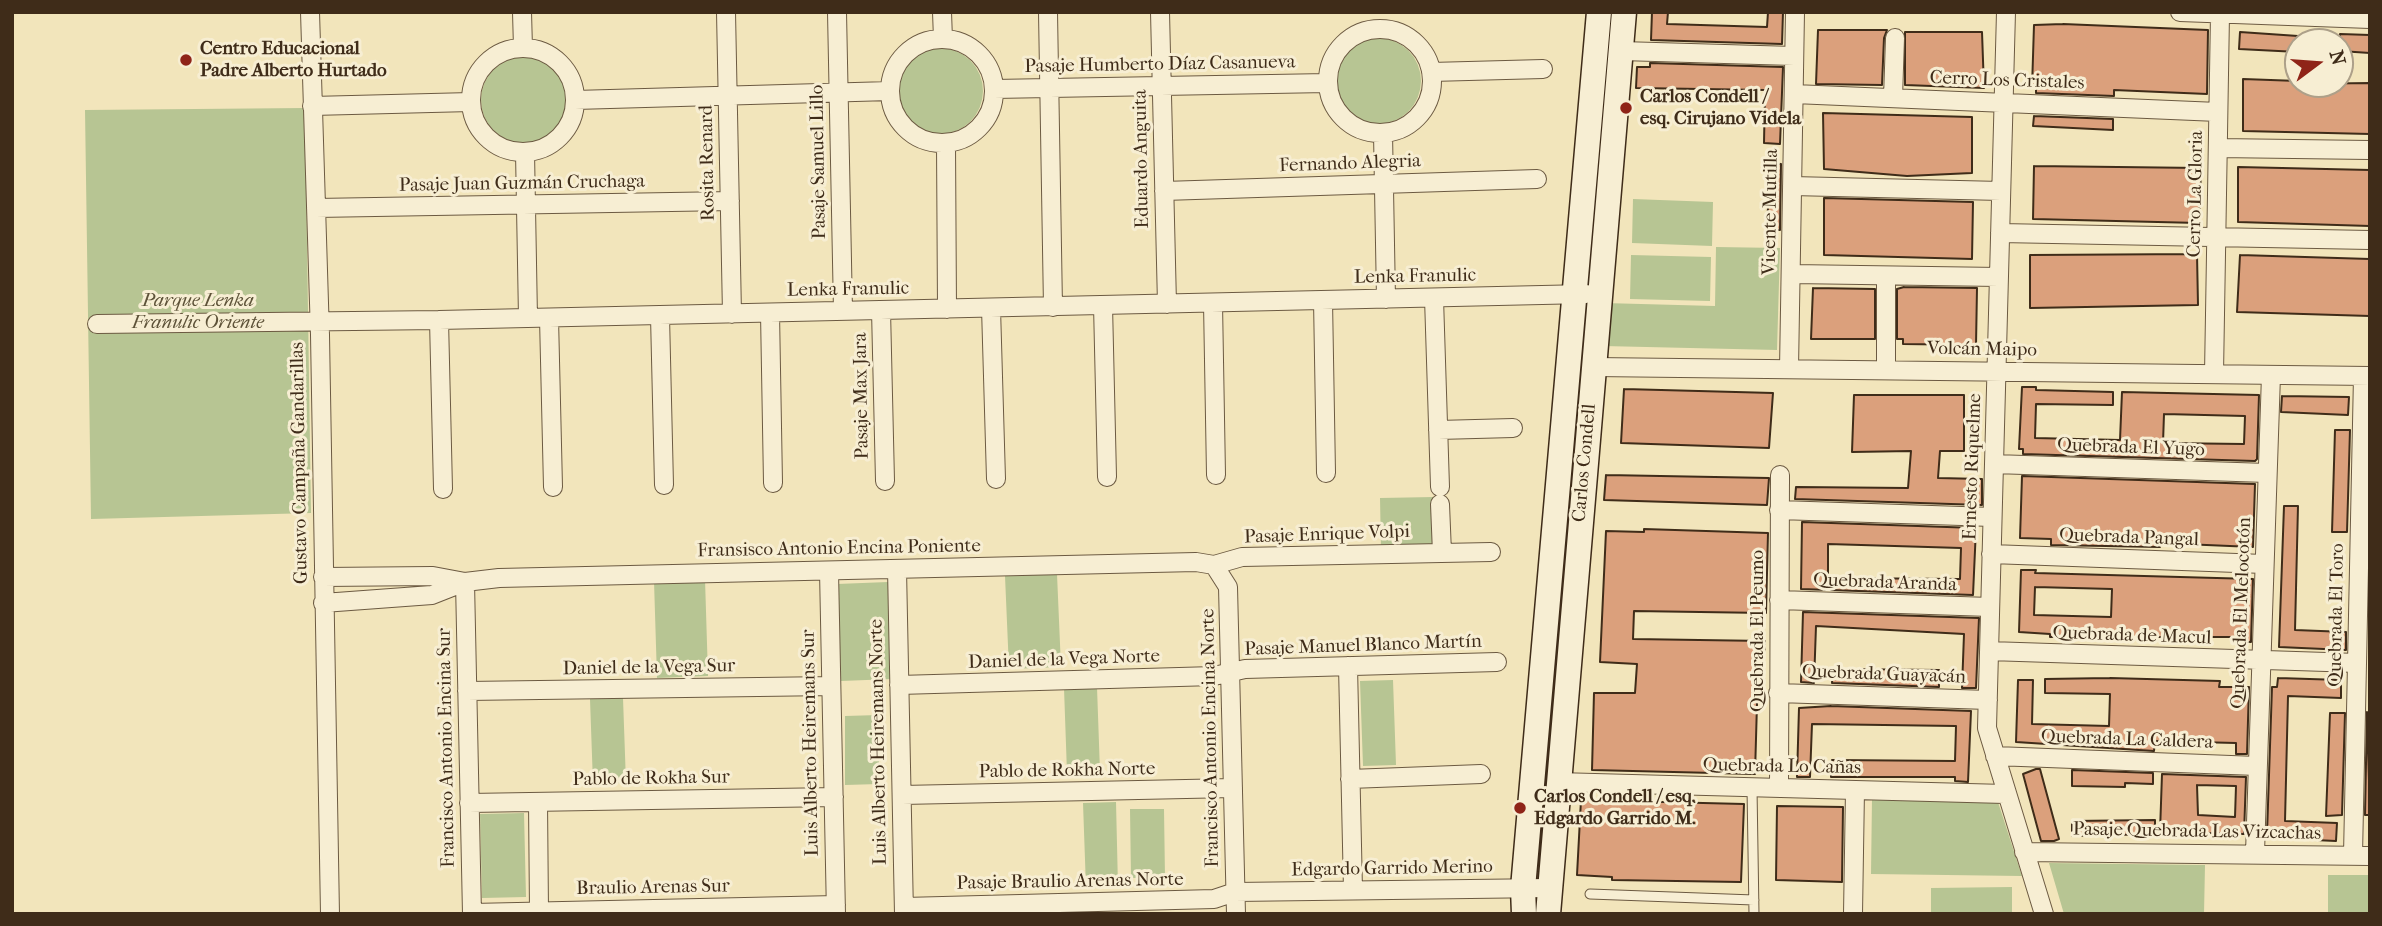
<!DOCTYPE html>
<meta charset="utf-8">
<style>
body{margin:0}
#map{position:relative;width:2382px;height:926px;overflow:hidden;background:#f2e5bb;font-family:"IM FELL French Canon",serif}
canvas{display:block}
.frame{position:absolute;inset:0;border:14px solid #3f2c19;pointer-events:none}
.north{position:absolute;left:2284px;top:28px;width:70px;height:70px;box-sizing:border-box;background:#f7eed3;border:2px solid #ada089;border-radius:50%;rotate:74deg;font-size:19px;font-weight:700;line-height:28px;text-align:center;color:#3f2c19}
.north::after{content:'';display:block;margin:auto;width:24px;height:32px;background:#8f2418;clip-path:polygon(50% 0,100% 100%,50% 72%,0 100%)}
</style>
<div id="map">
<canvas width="2382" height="926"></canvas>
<div class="frame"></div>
<div class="north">N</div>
</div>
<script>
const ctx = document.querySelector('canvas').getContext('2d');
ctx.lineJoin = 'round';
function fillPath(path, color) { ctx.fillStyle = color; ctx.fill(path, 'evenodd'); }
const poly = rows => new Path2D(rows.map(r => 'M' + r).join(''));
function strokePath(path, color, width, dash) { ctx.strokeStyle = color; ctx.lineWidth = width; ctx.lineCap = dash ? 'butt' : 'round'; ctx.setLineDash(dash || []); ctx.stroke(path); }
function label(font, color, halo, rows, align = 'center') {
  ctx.font = font + ' "IM FELL French Canon",serif'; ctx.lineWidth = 6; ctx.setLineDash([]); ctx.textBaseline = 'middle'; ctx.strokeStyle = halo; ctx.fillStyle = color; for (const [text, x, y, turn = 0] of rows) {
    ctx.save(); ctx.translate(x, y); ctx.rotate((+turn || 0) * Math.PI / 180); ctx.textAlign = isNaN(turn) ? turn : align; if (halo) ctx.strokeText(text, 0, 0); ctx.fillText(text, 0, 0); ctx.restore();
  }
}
fillPath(poly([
 '1335 81a43 43 0 1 1 86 0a43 43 0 1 1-86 0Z',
 '897 91a43 43 0 1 1 86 0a43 43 0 1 1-86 0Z',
 '481 100a43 43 0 1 1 86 0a43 43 0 1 1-86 0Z',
 [305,108,311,513,91,519,85,110],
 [1633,199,1713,202,1712,246,1632,243],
 [1716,247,1780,248,1777,350,1603,346,1604,303,1715,306],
 [1631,255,1711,257,1710,301,1630,299],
 [1434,497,1435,549,1381,550,1380,498],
 [1057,574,1061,667,1009,669,1005,576],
 [705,579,708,676,657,678,654,581],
 [888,582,892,679,841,681,837,584],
 [1393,680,1396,765,1363,766,1360,681],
 [1097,687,1100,772,1067,773,1064,688],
 [623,698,626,783,593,784,590,699],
 [879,715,879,784,845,785,845,716],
 [1872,798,1997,799,2022,876,1871,874],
 [1116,802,1118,887,1086,888,1083,803],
 [1130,809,1164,809,1165,878,1131,878],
 [524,813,526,897,482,898,480,814],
 [2049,863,2205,865,2204,914,2064,914],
 [2328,875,2370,875,2370,914,2328,914],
 [2012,887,2012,914,1931,914,1931,888]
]), '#b7c593');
const building = poly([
 [1652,12,1668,12,1667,24,1767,27,1768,12,1783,12,1782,44,1651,40,1652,12],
 [2063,24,2208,30,2207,94,2114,90,2114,96,2036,93,2036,88,2032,88,2034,25,2063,24],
 [1818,30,1887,30,1884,38,1882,85,1816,84,1818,30],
 [1905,32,1982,32,1984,88,1905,85,1905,32],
 [2240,32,2298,36,2298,52,2239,49,2240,32],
 [2340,34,2370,35,2370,53,2340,51,2340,34],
 [1650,63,1783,67,1780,144,1764,143,1765,90,1636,88,1637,67,1650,67,1650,63],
 [2243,79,2298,81,2298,84,2370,83,2370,134,2243,131,2243,79],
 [1823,113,1972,117,1972,173,1907,176,1824,169,1823,113],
 [2034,116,2113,119,2113,130,2033,126,2034,116],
 [1770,163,1781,164,1780,230,1767,229,1770,163],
 [2034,166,2201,168,2199,223,2033,219,2034,166],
 [2238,167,2370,170,2370,226,2238,222,2238,167],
 [1824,198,1973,202,1972,259,1824,255,1824,198],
 [2197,254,2198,305,2030,308,2030,255,2197,254],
 [2240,255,2370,259,2370,316,2237,312,2240,255],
 [1904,287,1977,288,1976,345,1903,344,1903,339,1897,339,1897,289,1904,287],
 [1813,288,1875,289,1875,339,1811,339,1813,288],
 [2022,387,2036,387,2036,390,2113,392,2113,405,2036,404,2035,438,2120,440,2122,392,2259,395,2257,459,2255,461,2023,454,2023,449,2019,449,2022,387],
 [2164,414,2245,416,2244,444,2163,443,2164,414],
 [1624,389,1773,393,1769,448,1621,443,1624,389],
 [1854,395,1964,395,1964,451,1940,451,1938,478,1982,479,1982,505,1795,499,1796,487,1908,488,1911,451,1852,452,1854,395],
 [2282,396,2349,397,2348,415,2281,412,2282,396],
 [2335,430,2350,430,2347,532,2332,532,2335,430],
 [1606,475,1769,478,1767,505,1604,500,1606,475],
 [2022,476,2255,484,2253,547,2160,543,2160,547,2051,545,2051,539,2020,538,2022,476],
 [2284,506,2298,506,2295,630,2346,632,2346,650,2279,647,2284,506],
 [1802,522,1976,528,1973,595,1801,589,1802,522],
 [1828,544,1961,548,1960,579,1828,578,1828,544],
 [1644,529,1768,533,1766,613,1634,611,1633,639,1765,641,1763,668,1758,668,1755,774,1592,770,1594,693,1635,693,1637,664,1600,662,1606,531,1644,532,1644,529],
 [2021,570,2036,570,2035,573,2253,579,2251,642,2236,641,2237,637,2050,637,2050,634,2019,632,2021,570],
 [2035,587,2112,589,2111,617,2034,615,2035,587],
 [1803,612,1979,618,1976,688,1962,688,1964,634,1816,626,1814,683,1801,682,1803,612],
 [1833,669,1939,670,1939,687,1832,683,1833,669],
 [2110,678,2220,681,2219,687,2249,687,2247,754,2236,754,2236,743,2155,741,2154,751,2016,742,2018,680,2033,680,2032,724,2109,726,2110,694,2045,693,2045,679,2110,678],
 [2278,678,2341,680,2341,698,2288,696,2285,821,2337,823,2336,841,2272,838,2273,835,2267,834,2272,687,2277,687,2278,678],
 [1831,706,1971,711,1968,782,1955,781,1955,777,1831,777,1832,760,1955,761,1956,726,1812,724,1810,777,1797,777,1799,708,1831,706],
 [2367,712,2370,815,2365,815,2367,712],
 [2330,713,2345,713,2342,815,2326,816,2330,713],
 [2036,769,2040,769,2059,839,2054,841,2041,841,2023,774,2036,769],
 [2072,770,2153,773,2153,784,2125,783,2125,787,2072,786,2072,770],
 [2162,774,2246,777,2244,834,2160,832,2162,774],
 [2197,785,2236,786,2235,817,2198,815,2197,785],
 [1581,800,1744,804,1741,882,1612,880,1612,877,1577,875,1581,800],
 [1777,806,1843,807,1842,882,1776,880,1777,806],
 [2155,820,2155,834,2072,836,2072,821,2155,820]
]);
fillPath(building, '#dba07c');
strokePath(building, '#3f2c19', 2);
const lane = poly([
 [1752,788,1754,914],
 [1590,894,1754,900]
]);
const street = poly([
 [310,12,320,335,330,914],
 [522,12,523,48],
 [726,12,732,314],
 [837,12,843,311],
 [942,12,943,39],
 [1048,12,1053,307],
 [1160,12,1167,304],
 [2006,12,1987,728,2044,914],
 [2180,12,2370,19],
 '1328 81a52 52 0 1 1 104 0a52 52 0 1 1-104 0Z',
 '890 91a52 52 0 1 1 104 0a52 52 0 1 1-104 0Z',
 '471 100a52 52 0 1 1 104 0a52 52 0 1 1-104 0Z',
 [1621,51,1794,56],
 [1431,72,1543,69],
 [994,89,1327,83],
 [1794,94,2218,112],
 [1893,98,1895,38],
 [575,100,890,91],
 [312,106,471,102],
 [1383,133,1386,299],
 [946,144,947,309],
 [2218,148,2370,150],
 [525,152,528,318],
 [1792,186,2001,191],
 [1164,191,1537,179],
 [316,208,730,201],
 [2000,233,2370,240],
 [1792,274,1999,277],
 [1434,298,1440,487],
 [1323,300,1326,473],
 [1213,303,1216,475],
 [1103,305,1107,477],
 [991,308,996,479],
 [881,310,885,481],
 [770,313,773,483],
 [660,316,664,485],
 [549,318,553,487],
 [439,320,443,489],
 [97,324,439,320,1586,294],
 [1594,367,2370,376],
 [1789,369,1795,12],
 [1886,370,1886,276],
 [2214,374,2220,14],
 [1438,430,1513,428],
 [1994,464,2267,473],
 [1440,504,1442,553],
 [1779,510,1992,517],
 [1991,554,2264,564],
 [1214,565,1228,587,1236,914],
 [897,569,904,914],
 [829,571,836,914],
 [323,577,433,576,465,582],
 [465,582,472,914],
 [1779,600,1990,607],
 [323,603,432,595,465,582,499,578,1196,562,1214,565,1242,557,1491,552],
 [1989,651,2357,663],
 [1348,666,1353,890],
 [899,685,1214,676,1245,669,1497,662],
 [467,691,831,686],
 [1778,693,1988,700],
 [1995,756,2257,766],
 [1350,779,1481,774],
 [1557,782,2005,794],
 [1779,788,1780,475],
 [902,795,1233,788],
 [538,802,539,911],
 [469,803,834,797],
 [2024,852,2370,856],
 [2255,853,2271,375],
 [2353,855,2363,376],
 [904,907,1214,899,1235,892,1548,888],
 [472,913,836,905],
 [1853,914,1855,790]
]);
const secondary = poly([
 [1524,914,1523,888,1599,12],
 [1548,914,1624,12]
]);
strokePath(lane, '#6c5a42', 11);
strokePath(street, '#6c5a42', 20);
strokePath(secondary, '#3f2c19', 27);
strokePath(lane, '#f7eed3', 9);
strokePath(street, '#f7eed3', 18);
strokePath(secondary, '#f7eed3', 24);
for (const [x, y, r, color] of [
 [186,60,7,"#8f2418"],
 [1626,108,7,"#8f2418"],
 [1520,808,7,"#8f2418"]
]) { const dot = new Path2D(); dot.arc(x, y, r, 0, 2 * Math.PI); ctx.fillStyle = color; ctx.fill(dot); strokePath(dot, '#f7eed3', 2.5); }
label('bold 19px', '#3f2c19', '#f7eed3', [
 ["Centro Educacional",200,49],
 ["Padre Alberto Hurtado",200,71],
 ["Carlos Condell /",1640,97],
 ["esq. Cirujano Videla",1640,119],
 ["Carlos Condell / esq.",1534,797],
 ["Edgardo Garrido M.",1534,819]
], 'left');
label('19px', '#3f2c19', '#f7eed3', [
 ["Pasaje Humberto Díaz Casanueva",1160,65,-1],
 ["Cerro Los Cristales",2007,81,2],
 ["Eduardo Anguita",1142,159,-91],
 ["Pasaje Samuel Lillo",819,162,-91],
 ["Rosita Renard",708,163,-91],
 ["Fernando Alegria",1350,164,-2],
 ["Pasaje Juan Guzmán Cruchaga",522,184,-1],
 ["Cerro La Gloria",2196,194,-89],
 ["Vicente Mutilla",1771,212,-89],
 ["Lenka Franulic",1415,277,-1],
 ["Lenka Franulic",848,290,-1],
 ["Volcán Maipo",1982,350,1],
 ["Pasaje Max Jara",862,396,-91],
 ["Quebrada El Yugo",2131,448,2],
 ["Gustavo Campaña Gandarillas",300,463,-91],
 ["Carlos Condell",1585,463,-85],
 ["Ernesto Riquelme",1973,467,-88],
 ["Pasaje Enrique Volpi",1327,535,-2],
 ["Quebrada Pangal",2129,538,2],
 ["Fransisco Antonio Encina Poniente",839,549,-1],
 ["Quebrada Aranda",1885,583,2],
 ["Quebrada El Melocotón",2242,613,-88],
 ["Quebrada El Toro",2337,615,-89],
 ["Quebrada El Peumo",1758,631,-90],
 ["Quebrada de Macul",2132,636,2],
 ["Pasaje Manuel Blanco Martín",1363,646,-2],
 ["Daniel de la Vega Norte",1064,660,-2],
 ["Daniel de la Vega Sur",649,668,-1],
 ["Quebrada Guayacán",1884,675,2],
 ["Francisco Antonio Encina Norte",1211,738,-91],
 ["Quebrada La Caldera",2127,740,2],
 ["Luis Alberto Heiremans Norte",879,742,-91],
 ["Luis Alberto Heiremans Sur",811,743,-91],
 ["Francisco Antonio Encina Sur",447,748,-91],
 ["Quebrada Lo Cañas",1782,767,1],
 ["Pablo de Rokha Norte",1067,771,-1],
 ["Pablo de Rokha Sur",651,779,-1],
 ["Pasaje Quebrada Las Vizcachas",2197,832,1],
 ["Edgardo Garrido Merino",1392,869,-1],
 ["Pasaje Braulio Arenas Norte",1070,882,-1],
 ["Braulio Arenas Sur",653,888,-1]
]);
label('italic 19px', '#5d5238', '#f7eed3', [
 ["Parque Lenka",198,301],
 ["Franulic Oriente",198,323]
]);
</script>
